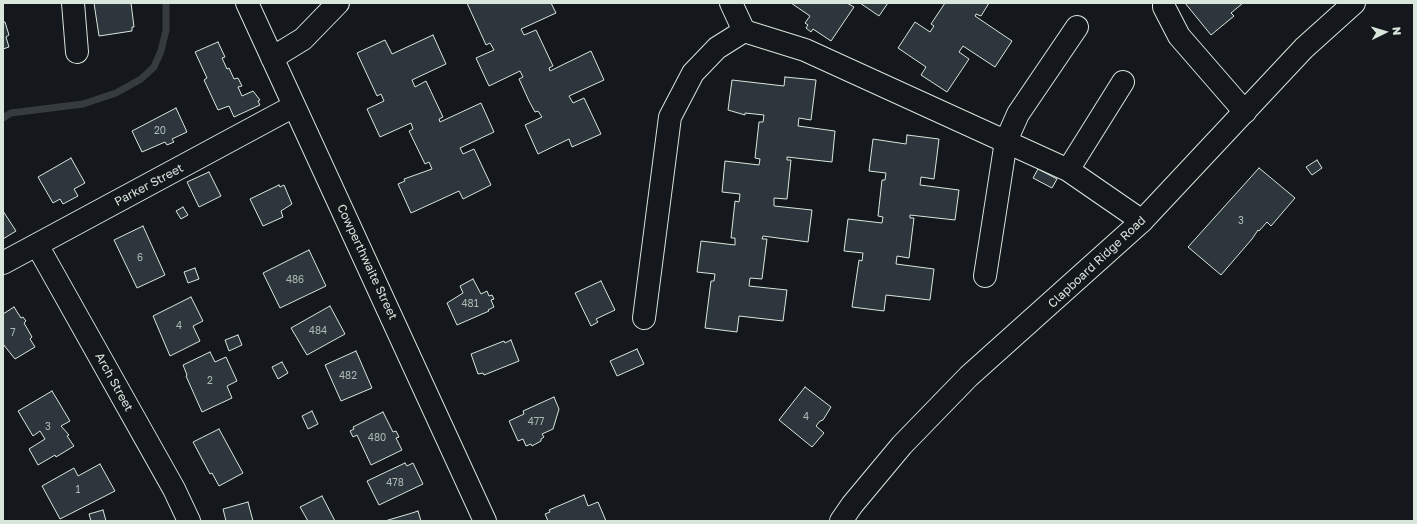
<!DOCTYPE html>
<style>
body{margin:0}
#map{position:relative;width:1417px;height:524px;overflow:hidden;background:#14181c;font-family:"Golos Text",sans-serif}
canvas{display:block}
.frame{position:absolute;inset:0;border:4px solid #d8e6dc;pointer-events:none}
.north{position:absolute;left:1365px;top:12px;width:40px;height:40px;-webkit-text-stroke:3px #14181c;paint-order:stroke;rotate:85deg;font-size:11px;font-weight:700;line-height:16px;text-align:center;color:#d8e6dc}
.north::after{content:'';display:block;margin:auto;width:14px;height:18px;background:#d8e6dc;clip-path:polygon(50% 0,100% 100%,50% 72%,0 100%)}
</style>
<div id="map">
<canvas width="1417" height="524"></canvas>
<div class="frame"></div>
<div class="north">N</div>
</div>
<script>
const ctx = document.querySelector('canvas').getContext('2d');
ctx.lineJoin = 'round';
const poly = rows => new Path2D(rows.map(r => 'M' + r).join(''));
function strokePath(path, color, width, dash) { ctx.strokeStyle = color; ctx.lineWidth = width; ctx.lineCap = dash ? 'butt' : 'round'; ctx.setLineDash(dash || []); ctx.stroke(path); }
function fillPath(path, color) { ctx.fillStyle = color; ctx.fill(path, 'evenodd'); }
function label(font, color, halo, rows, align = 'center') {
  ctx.font = font + ' "Golos Text",sans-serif'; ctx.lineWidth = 3; ctx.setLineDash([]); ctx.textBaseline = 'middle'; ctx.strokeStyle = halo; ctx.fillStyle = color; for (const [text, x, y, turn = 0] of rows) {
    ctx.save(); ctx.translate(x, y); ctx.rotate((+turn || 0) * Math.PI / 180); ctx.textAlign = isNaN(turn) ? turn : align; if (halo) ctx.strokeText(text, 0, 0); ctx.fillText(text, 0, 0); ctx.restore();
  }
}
strokePath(poly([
 [3,118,11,113,83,104,116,93,141,79,154,67,161,51,166,30,166,3]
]), '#363b3e', 7);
const building = poly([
 [94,3,131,3,134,27,132,27,132,31,99,36,94,3],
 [467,3,551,3,556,13,521,29,524,35,536,30,553,66,549,68,550,71,591,51,604,80,569,96,573,103,584,98,601,134,572,147,569,139,538,154,525,125,542,117,538,111,535,112,529,101,519,79,523,77,520,71,489,86,476,58,494,50,490,43,486,45,467,3],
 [791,3,847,3,854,7,831,41,813,29,811,32,806,28,808,25,805,23,810,16,791,3],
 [860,3,888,3,879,16,860,3],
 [945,3,989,3,981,16,976,14,975,16,1012,41,995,67,963,46,959,52,969,59,947,92,921,75,926,67,898,48,915,22,930,32,934,26,931,24,945,3],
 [1185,3,1243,3,1231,13,1234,16,1211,35,1185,3],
 [3,22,5,22,9,35,6,37,9,47,3,49,3,22],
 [433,35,446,64,412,80,415,87,426,81,443,117,439,119,440,122,481,103,494,132,460,148,463,154,474,149,491,185,463,199,459,191,411,213,398,184,405,181,404,179,432,169,429,162,425,164,409,131,413,129,411,123,380,137,367,109,384,101,381,94,377,96,357,53,385,40,392,54,433,35],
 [218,42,225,57,222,58,227,69,229,68,234,79,238,78,242,86,238,87,242,96,253,91,260,100,258,101,260,105,234,117,229,106,218,110,204,80,207,78,195,52,218,42],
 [785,77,816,80,811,120,799,118,798,126,835,131,832,162,787,157,787,160,791,160,787,199,774,198,774,206,812,210,808,242,763,236,762,239,767,239,762,279,750,278,749,286,787,290,783,321,739,316,737,332,705,328,711,281,714,281,715,274,697,272,701,241,735,245,735,238,731,238,735,201,739,202,740,194,722,192,725,161,759,165,760,159,755,158,759,122,763,122,764,115,745,113,745,115,728,110,732,80,784,86,785,77],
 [176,108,187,132,172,139,174,142,167,145,165,142,142,152,132,131,176,108],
 [907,135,939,139,934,179,921,177,920,185,959,190,955,220,910,215,910,218,914,218,909,258,897,256,896,264,934,269,930,300,886,295,884,311,852,307,859,260,862,261,863,253,844,251,848,219,882,223,883,217,878,216,882,180,885,180,886,173,869,171,873,139,906,144,907,135],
 [71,158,85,183,74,189,78,196,63,204,60,199,53,203,38,177,71,158],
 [1317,160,1322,168,1312,175,1306,167,1317,160],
 [1259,168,1295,198,1271,226,1267,222,1259,231,1258,230,1252,239,1221,275,1188,247,1259,168],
 [1038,169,1057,179,1052,188,1033,178,1038,169],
 [209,172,221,196,199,207,187,182,209,172],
 [279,185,280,187,284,185,292,204,281,211,283,217,263,226,250,199,279,185],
 [183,207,188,215,181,219,176,211,183,207],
 [3,211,16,231,3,239,3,211],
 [143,226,165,275,137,288,114,240,143,226],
 [309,250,326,286,280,308,263,273,309,250],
 [195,268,199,279,188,283,184,272,195,268],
 [473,279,481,294,487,291,489,296,492,295,494,299,491,300,494,307,488,310,489,311,457,325,447,303,463,293,460,286,473,279],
 [601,281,615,310,596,319,598,322,591,326,575,293,601,281],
 [191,297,203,321,193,326,200,341,170,356,153,316,191,297],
 [330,306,345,334,307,355,291,328,330,306],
 [14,307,21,318,23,317,26,321,24,323,32,337,30,339,35,347,15,359,3,344,3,314,14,307],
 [238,335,242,345,229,351,225,340,238,335],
 [511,340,519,361,484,375,483,373,478,374,471,354,504,341,505,343,511,340],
 [637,349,644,364,617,376,610,361,637,349],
 [356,351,372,388,341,401,325,365,356,351],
 [210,352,215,362,226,357,237,381,227,386,232,398,202,412,186,376,187,375,183,365,210,352],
 [282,362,288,373,278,379,272,367,282,362],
 [805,387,831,407,823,420,820,421,816,426,824,433,812,447,779,420,805,387],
 [52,391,70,421,61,426,69,435,67,436,74,446,56,457,55,455,38,465,29,449,45,439,40,431,33,436,18,411,52,391],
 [554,397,559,409,553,429,542,434,544,437,541,439,541,441,532,446,531,444,526,446,523,439,518,441,509,421,524,414,523,411,554,397],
 [312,411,318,424,308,429,302,416,312,411],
 [383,412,393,432,396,431,399,437,396,438,402,450,371,465,357,435,353,437,350,431,354,429,353,427,383,412],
 [219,429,243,473,219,486,212,473,210,474,193,442,219,429],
 [405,463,407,466,413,463,423,484,379,505,367,481,405,463],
 [100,464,115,491,60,519,42,486,74,468,78,476,100,464],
 [584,495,588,506,598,502,606,521,548,521,545,514,550,512,549,510,584,495],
 [322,496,335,521,308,521,300,507,322,496],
 [248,502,253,521,226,521,223,509,248,502],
 [103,510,106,521,91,521,89,514,103,510],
 [418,511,421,521,385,521,412,513,418,511]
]);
fillPath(building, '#2c363c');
strokePath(building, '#d8e6dc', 1);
const minor = poly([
 [73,3,77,52],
 [247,3,485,521],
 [1164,3,1164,7,1179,36,1245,112],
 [744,31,805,50,1068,170,1142,221],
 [272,58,303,39,338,3],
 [1068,170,1123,82],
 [37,245,174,489,189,521],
 [3,263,294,106],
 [985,276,1006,141,1018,114,1077,27],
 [644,318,670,117,693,73,717,48,744,31,731,3]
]);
const major = poly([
 [841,521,852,505,902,445,969,376,1142,221,1304,48,1354,3]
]);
strokePath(minor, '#d8e6dc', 24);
strokePath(major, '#d8e6dc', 24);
strokePath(minor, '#14181c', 22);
strokePath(major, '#14181c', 22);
label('10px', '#adbab4', null, [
 ["20",160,131],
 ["3",1241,221],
 ["6",140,258],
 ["486",295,280],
 ["481",470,304],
 ["4",179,326],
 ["484",318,331],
 ["7",13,333],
 ["482",348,376],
 ["2",210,381],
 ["4",806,417],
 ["477",536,422],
 ["3",48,427],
 ["480",377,438],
 ["478",395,483],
 ["1",78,490]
]);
label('12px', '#d8e6dc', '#14181c', [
 ["Parker Street",149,185,-28],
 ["Cowperthwaite Street",367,262,65],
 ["Clapboard Ridge Road",1097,262,-43],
 ["Arch Street",114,382,61]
]);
</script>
